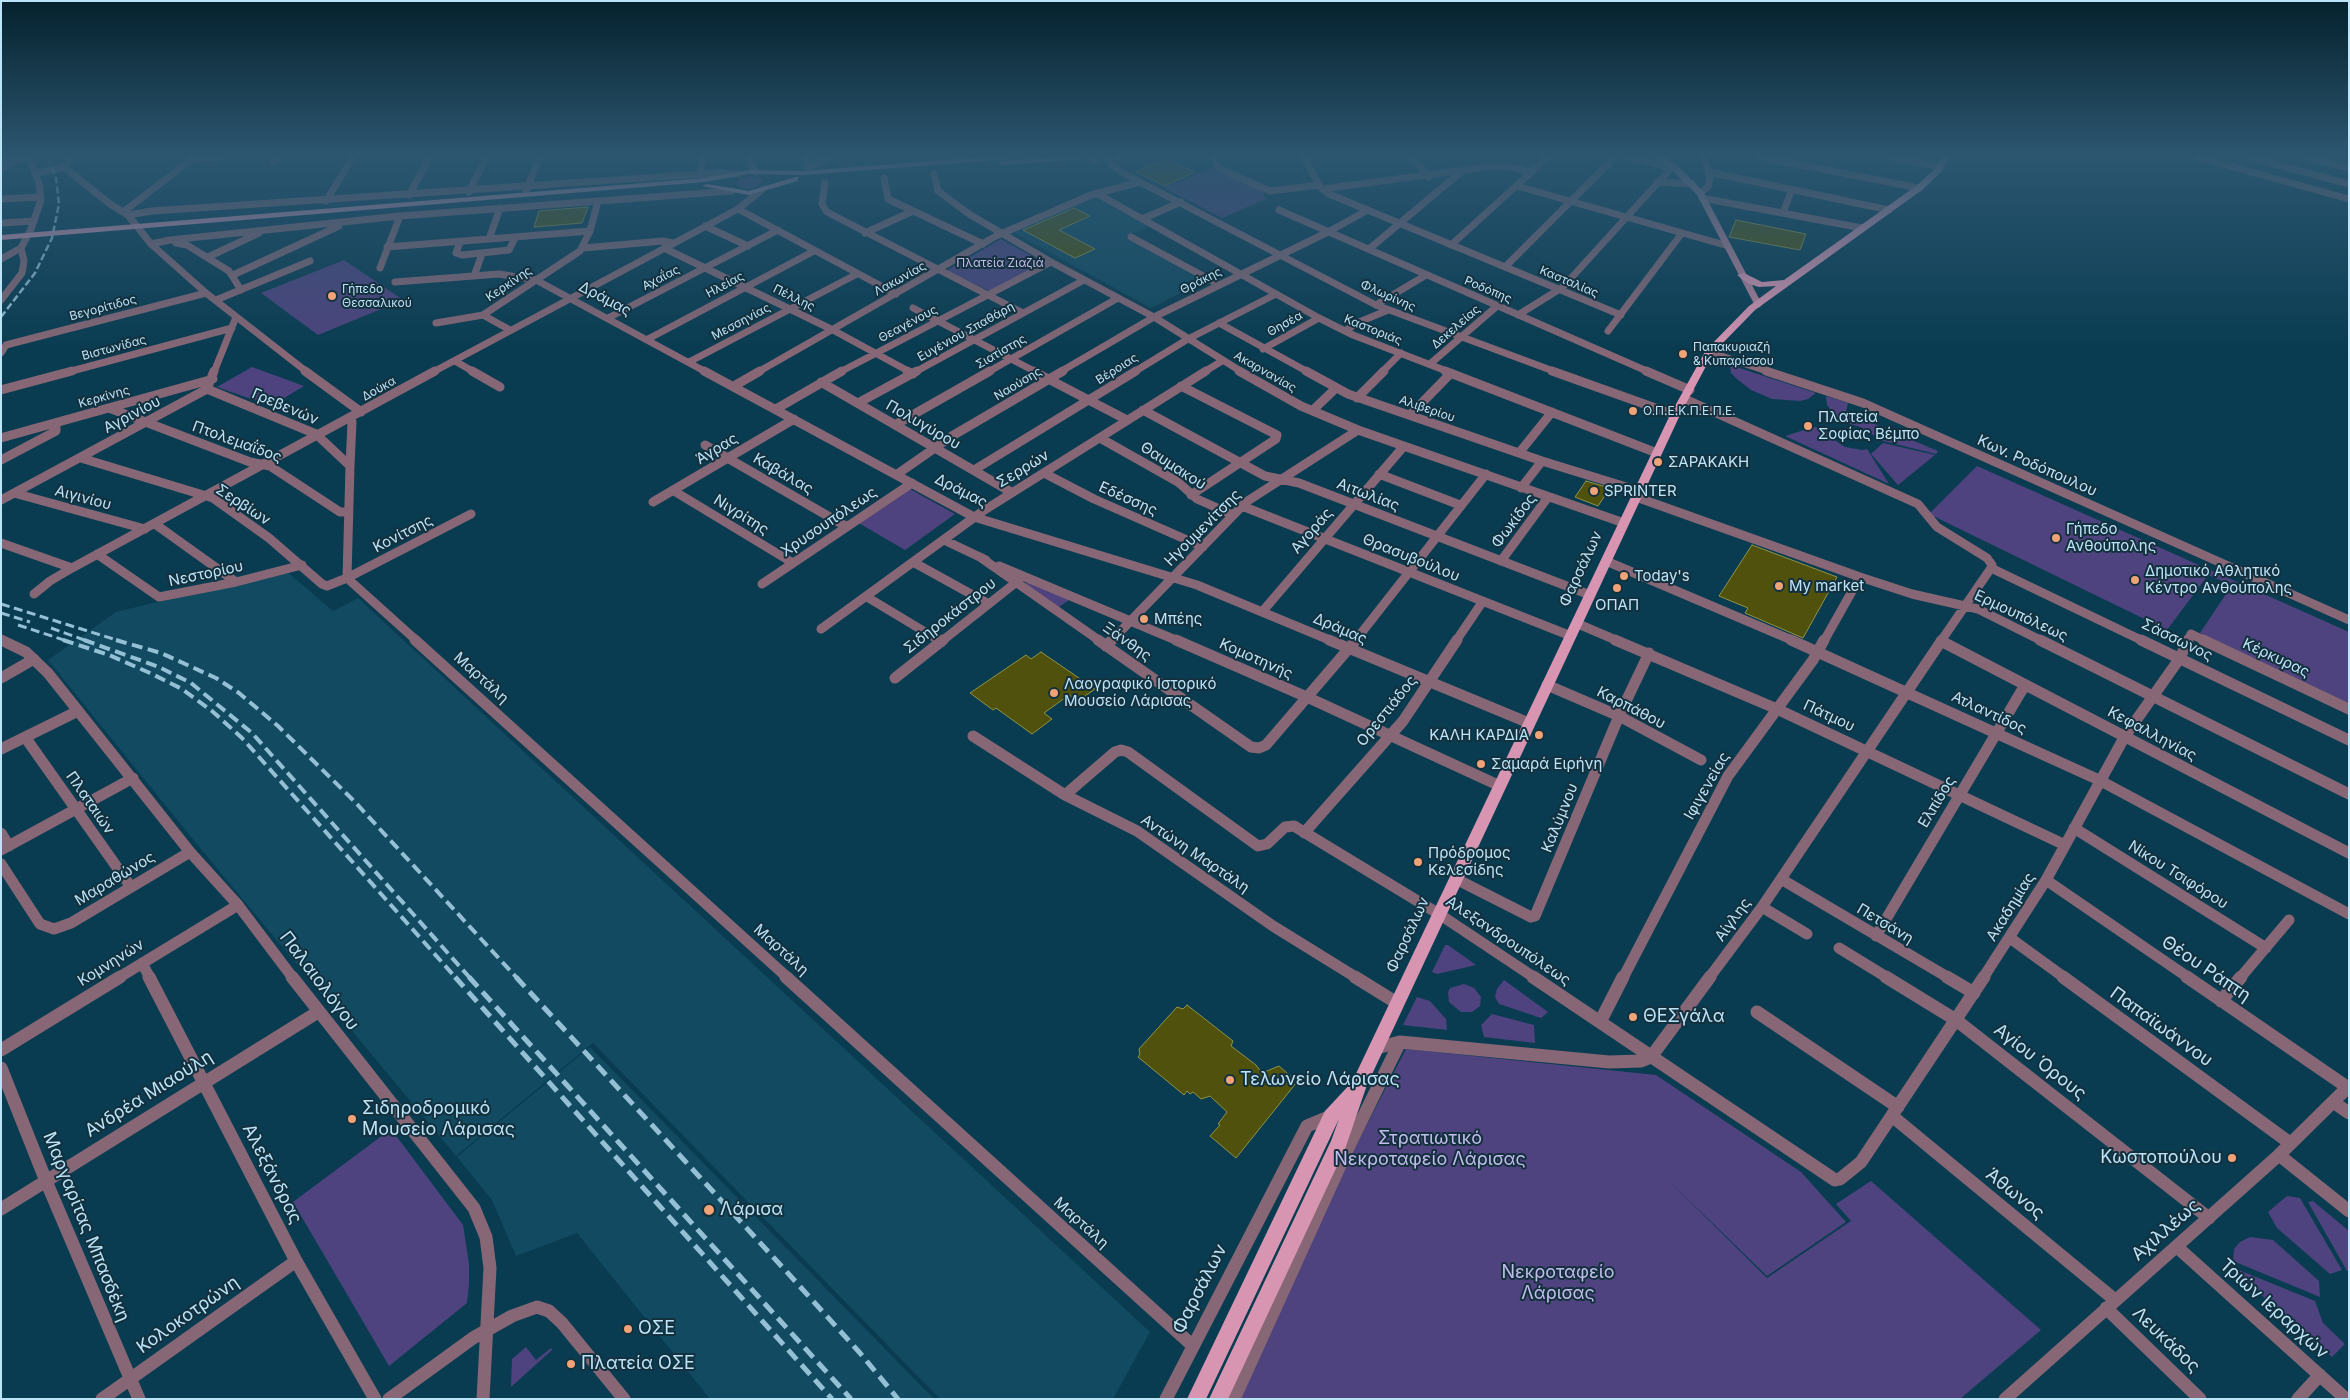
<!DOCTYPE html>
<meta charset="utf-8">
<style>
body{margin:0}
#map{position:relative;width:2350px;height:1400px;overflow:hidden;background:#093c51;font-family:Inter,sans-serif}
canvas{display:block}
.frame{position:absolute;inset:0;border:2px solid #bbe4f9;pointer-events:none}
</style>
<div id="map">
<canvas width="2350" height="1400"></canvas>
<div class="frame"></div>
</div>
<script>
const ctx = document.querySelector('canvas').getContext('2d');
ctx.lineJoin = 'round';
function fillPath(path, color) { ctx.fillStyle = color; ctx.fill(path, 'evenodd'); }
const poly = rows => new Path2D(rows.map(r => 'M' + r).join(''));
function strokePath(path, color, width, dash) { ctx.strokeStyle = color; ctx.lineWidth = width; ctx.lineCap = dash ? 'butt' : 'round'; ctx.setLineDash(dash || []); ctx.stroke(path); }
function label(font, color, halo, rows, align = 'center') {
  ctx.font = font + ' Inter,sans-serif'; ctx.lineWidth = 4; ctx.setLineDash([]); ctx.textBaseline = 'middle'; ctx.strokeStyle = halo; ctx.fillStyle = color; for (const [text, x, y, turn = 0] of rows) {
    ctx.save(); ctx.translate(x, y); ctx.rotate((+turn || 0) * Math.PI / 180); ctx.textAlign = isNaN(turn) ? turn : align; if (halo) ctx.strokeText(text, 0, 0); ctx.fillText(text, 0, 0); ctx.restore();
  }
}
fillPath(poly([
 [1093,196,1149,226,1126,237,1206,280,1151,308,1011,231],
 [286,571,333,611,358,598,1150,1332,1113,1399,940,1399,593,1043,456,1156,191,837,48,660,116,612],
 [590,1047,934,1399,710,1399,577,1233,516,1256,492,1200,457,1157]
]), '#114a61');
fillPath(poly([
 [1211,168,1261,189,1266,199,1222,218,1164,188],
 [751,176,761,178,763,182,756,187,747,189,736,185,739,179],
 [1001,239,1044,263,990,291,946,271],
 [344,260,403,300,318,335,261,293],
 [1730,365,1816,393,1808,399,1800,401,1772,399,1751,390,1737,379,1731,373],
 [252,367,304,386,271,406,217,387],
 [1826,396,1848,403,1846,412,1938,451,1936,454,1883,441,1860,427,1840,421,1827,405],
 [1814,427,1825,429,1833,439,1845,447,1862,450,1867,449,1889,484,1785,436],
 [1883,443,1935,455,1898,485,1871,454],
 [1977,466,2349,632,2349,703,2200,633,2232,585,2208,575,2167,630,1929,514],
 [908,488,955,514,905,550,857,522],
 [1028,582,1069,599,1069,600,1059,607,1025,584],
 [1445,945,1448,945,1476,965,1437,974,1432,972],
 [1504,980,1548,1012,1541,1018,1499,1004,1495,997,1497,989],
 [1464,984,1474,988,1481,997,1480,1006,1472,1012,1461,1012,1449,1002,1448,992,1450,988],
 [1417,997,1430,1001,1446,1019,1447,1030,1403,1025],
 [1492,1014,1534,1025,1535,1043,1484,1037,1481,1025],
 [1406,1049,1656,1075,1801,1172,1846,1222,1767,1276,1665,1177,1767,1278,1851,1221,1836,1204,1871,1181,2041,1330,1960,1399,1241,1399,1259,1353,1349,1159],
 [391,1129,463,1225,469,1264,469,1284,467,1303,389,1366,293,1202],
 [2287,1196,2300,1198,2342,1270,2330,1274,2277,1228,2268,1212],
 [2313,1201,2349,1231,2349,1271,2347,1271,2308,1202],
 [2250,1237,2273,1240,2319,1281,2320,1297,2233,1261,2234,1249,2240,1242],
 [2234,1268,2315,1301,2323,1323,2345,1344,2332,1357,2243,1279],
 [526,1347,536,1360,551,1348,552,1350,511,1387,512,1359]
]), '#4e437e');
const building = poly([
 [1165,159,1195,172,1165,186,1136,172,1165,159],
 [588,207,582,223,534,227,539,211,588,207],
 [1074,208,1090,216,1059,230,1095,249,1075,258,1023,230,1074,208],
 [1736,220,1806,234,1800,250,1729,237,1736,220],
 [1586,481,1610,488,1598,506,1575,497,1586,481],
 [1752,545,1837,577,1803,638,1745,613,1748,608,1719,596,1752,545],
 [1041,652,1095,689,1078,701,1069,695,1044,713,1052,719,1032,734,996,708,993,710,970,693,1026,655,1031,659,1041,652],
 [1187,1005,1233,1041,1231,1046,1256,1065,1262,1073,1279,1066,1297,1082,1236,1158,1210,1136,1220,1125,1218,1124,1227,1112,1210,1096,1201,1099,1193,1092,1190,1094,1187,1091,1184,1095,1138,1057,1140,1054,1139,1049,1177,1007,1183,1009,1187,1005]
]);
fillPath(building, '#4f510c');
strokePath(building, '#919344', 1);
strokePath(poly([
 [750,157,750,163,756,172],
 [807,157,807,167],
 [1093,157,1095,161],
 [1118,157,1119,159],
 [1214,157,1218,168,1270,191,1319,185],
 [1304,157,1320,187,1329,194,1621,315],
 [1412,157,1429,177],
 [1629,157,1671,168],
 [1760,157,1919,188],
 [1890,157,1941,167],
 [2197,157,2349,199],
 [2249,157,2349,184],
 [2307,157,2349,168],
 [192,159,220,157],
 [1,160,30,158],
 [1108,160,1118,170,1140,182,1376,305,1556,372],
 [273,162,276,157],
 [812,166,829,157],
 [64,167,71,157],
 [1,169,15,160],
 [1709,172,1889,210],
 [36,173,64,167,110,204,128,215,151,244,206,293,307,372],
 [934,174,938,191,969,214,1051,262,1154,317,1242,372],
 [700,175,703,157],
 [884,178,888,199,983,244],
 [1657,182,1692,184],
 [825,183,822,204,827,212,1023,313],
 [1517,186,1725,245],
 [1322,189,1494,166,1511,167,1531,172],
 [469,192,486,157],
 [526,192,539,157],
 [1096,193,1319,318,1353,335,1449,372],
 [1700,193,1708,187,1710,177,1704,157],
 [409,195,430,157],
 [1702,198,1862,228],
 [1,199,40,197],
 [326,201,353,157],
 [738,209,896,294],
 [1279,210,1649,372],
 [123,212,195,157],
 [1783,213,1792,189],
 [128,215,152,211,719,173,738,174],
 [1142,219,1181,202],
 [1,223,34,221],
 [705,226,748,246],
 [865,233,913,211],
 [1131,237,1218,284],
 [489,239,500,208],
 [460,242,456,253,462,255,509,250,515,238],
 [176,243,187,245,229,271,241,290],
 [151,244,170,240,400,216,732,191],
 [1451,245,1548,157],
 [387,247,590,231],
 [583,248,663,241,673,243],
 [664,248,833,330,910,372],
 [1369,249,1461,172],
 [208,257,259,233],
 [1,259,21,248],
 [1505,267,1615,157],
 [380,268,400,216],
 [233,275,339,226],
 [474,276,482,254],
 [395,282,499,274,536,280,706,372],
 [1,300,22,273,24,261,21,248,31,229,41,200,39,183,29,157],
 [216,300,310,261],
 [1376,305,1426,275],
 [913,308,1036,372],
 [1518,315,1563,287,1673,166],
 [608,318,778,230],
 [436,323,483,315],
 [1219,323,1308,372],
 [510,330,483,315,580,251,590,231,598,201],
 [1345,331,1357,323,1388,310],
 [1608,331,1682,233],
 [648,339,814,251],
 [1263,349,1319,318],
 [1,353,6,345,206,293],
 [455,361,474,372],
 [689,362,857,274],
 [1430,364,1497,306],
 [68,372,232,328],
 [214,372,236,317],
 [433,372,738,209,762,190],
 [758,372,996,236,1091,195,1140,182],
 [840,372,1051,262],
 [915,372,1084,280],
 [988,372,1118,298],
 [1060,372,1154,317,1328,232,1366,211],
 [1134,372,1188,339,1276,294],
 [1204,372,1222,361],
 [1382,372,1401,353]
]), '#876775', 7);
strokePath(poly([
 [305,371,361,412],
 [472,371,500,387],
 [704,371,974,517,1197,585,1332,641],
 [907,371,913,374],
 [1033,371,1127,420],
 [1239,371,1301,406,1358,430,1624,523],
 [1306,371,1348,394,1542,461,1639,491],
 [1445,371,1657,453],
 [1552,371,1675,415],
 [1646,371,1690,390],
 [821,382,1011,492],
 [734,386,760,371],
 [1181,386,1277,435,1276,439,1191,495],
 [207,389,316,434,350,466,347,578],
 [1,390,72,371],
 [1357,398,1384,371],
 [1685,399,1918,504,1937,527,1987,558,1992,565,1991,568],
 [858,403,917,371],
 [109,408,250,462,270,466,340,512,349,512],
 [776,409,842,371],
 [1143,410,1265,476,1299,483,1590,595],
 [1312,411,1336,388],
 [1410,415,1451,373],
 [348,419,352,422,350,466],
 [895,425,990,371],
 [1,438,213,379],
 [1100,438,1178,482,1197,499,1233,515],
 [705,445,847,527],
 [1519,453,1552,412],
 [81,458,213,498,269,538,322,584,327,586,347,578,471,514],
 [1,460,56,431,56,423],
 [974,470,1136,371],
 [1044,473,1094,499,1203,547],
 [1379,474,1460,505],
 [896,475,952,436,1063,371],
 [1521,488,1542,461],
 [674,491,793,563],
 [14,493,145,529],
 [1636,497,1860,577,1912,594,1978,609,2042,641],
 [1,500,207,389,214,371],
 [653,502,794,419],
 [1242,506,1571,636],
 [155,524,236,582],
 [944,540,986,560],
 [1,543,72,568],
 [97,554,159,597,236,582,302,565],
 [980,557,1100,641],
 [1501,561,1548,497],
 [1606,561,1794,641],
 [913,562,989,604],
 [999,566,1178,641],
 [1991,568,2143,641],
 [347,578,417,641],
 [762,584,912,483],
 [34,594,50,581,72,568,435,371],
 [867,597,940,641],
 [1262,612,1404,446],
 [1576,623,1618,641],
 [821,629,983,511,1206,371],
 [942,641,1019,580],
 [1111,641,1246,502,1358,430],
 [1355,641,1486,474],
 [1456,641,1483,601],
 [1824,641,1860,577],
 [1941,641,1991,568],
 [2188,641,2191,634,2206,641]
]), '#876775', 9);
strokePath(poly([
 [415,640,788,978],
 [938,640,941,642],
 [1098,640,1251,747,1259,748,1266,745,1356,640],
 [1176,640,1309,698,1500,786],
 [1329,640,1529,723],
 [1615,640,1777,709,2065,845],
 [1791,640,2099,780,2349,914],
 [2040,640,2349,794],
 [2141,640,2349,740],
 [2203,640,2349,709],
 [1941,641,2349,853],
 [1106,646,1112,640],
 [1,678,34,659],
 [895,678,943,640],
 [1547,685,1619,716,1701,760],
 [973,736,1065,795,1137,831,1273,926,1357,978],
 [25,737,131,887],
 [1,749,78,711],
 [1065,795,1115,752,1121,750,1128,752,1258,846,1267,844,1285,827,1294,826,1439,914,1535,978],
 [2074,828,2266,948],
 [1,833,9,846],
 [1304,833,1403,721,1457,640],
 [1,850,133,778],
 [1,864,40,924,54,929,71,923,190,852],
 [1456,879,1531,917,1535,916,1619,716,1649,653],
 [1781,879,1949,978],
 [2046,880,2189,978],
 [1762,907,1807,934],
 [1876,936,2025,685],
 [2010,938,2065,978],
 [1839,948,1888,978],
 [142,963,150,978],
 [118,978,238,905],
 [1623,978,1728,776,1813,660,1824,640],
 [1709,978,1762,907,1942,640],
 [1983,978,2046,880,2125,736,2180,658,2188,640],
 [2240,978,2289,920]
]), '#876775', 11);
strokePath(poly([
 [149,977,296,1261,375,1399],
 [786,977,1193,1346],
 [1355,977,1397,1003],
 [1533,977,1835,1180,1840,1179,1861,1162,1984,977],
 [1886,977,1956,1020,2209,1218],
 [1947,977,1974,993],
 [2063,977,2290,1143],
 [2187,977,2347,1087],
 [2221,1001,2241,977],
 [1757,1012,1898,1107],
 [1600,1022,1623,977],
 [1376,1048,1400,1042,1609,1062,1641,1061,1651,1057,1710,977],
 [1,1050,120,977],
 [1,1068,46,1181,139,1399],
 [2333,1102,2349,1113],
 [1892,1116,2115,1300],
 [2279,1155,2349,1211],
 [1,1209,318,1012],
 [2177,1247,2346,1399],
 [2106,1308,2200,1399],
 [102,1399,296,1261],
 [1166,1399,1307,1126,1331,1116],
 [1234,1399,1346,1152,1400,1042],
 [2005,1399,2279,1155,2349,1086],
 [2298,1399,2320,1375]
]), '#876775', 13);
strokePath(poly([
 [1709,352,1770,372]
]), '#876775', 7);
strokePath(poly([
 [1766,371,1863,403,2349,620],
 [1,640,3,641]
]), '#876775', 9);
strokePath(poly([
 [1,640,26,652,48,673,190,852,238,905,293,978]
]), '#876775', 11);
strokePath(poly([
 [292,977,474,1208,486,1237,490,1268,483,1399],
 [389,1399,473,1338,512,1316,537,1307,549,1311,562,1323,624,1399]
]), '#876775', 13);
strokePath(poly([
 [1658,157,1673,166,1700,193,1758,304]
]), '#b48198', 7);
fillPath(poly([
 [984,157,1015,157,1011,159,803,175,748,174,705,182,1,240,1,235,705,178,748,170,803,171,984,157],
 [1055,157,1088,157,1084,159,1002,165,998,163,1002,161,1055,157],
 [1942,157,1950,157,1941,172,1922,190,1755,310,1713,353,1680,415,1367,1085,1345,1149,1228,1399,1209,1399,1331,1141,1339,1119,1206,1399,1187,1399,1325,1111,1352,1082,1670,415,1706,350,1749,306,1776,286,1759,287,1749,284,1737,275,1744,273,1762,282,1784,280,1916,186,1935,169,1942,157],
 [795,177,798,177,798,181,749,195,702,186,706,184,749,191,795,177]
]), '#d795b2');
strokePath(poly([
 [1,317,35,273,52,238,59,204,56,178,48,157]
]), '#94bfd4', 2.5, [7, 3]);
strokePath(poly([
 [1,604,120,641],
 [1,613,30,622],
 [18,625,67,641],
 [51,628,87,641]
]), '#94bfd4', 3, [9, 4.5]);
strokePath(poly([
 [63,640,109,655,150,673,182,689,212,711,242,738,456,978],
 [84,640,159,667,191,683,252,733,470,978],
 [116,640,161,653,216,678,239,693,278,726,355,802,517,978]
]), '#94bfd4', 4, [11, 5.5]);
strokePath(poly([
 [455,977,832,1399],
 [469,977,851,1399],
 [516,977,786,1271,860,1353,898,1399]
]), '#94bfd4', 5, [13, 7]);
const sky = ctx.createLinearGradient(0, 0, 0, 353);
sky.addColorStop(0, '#05212d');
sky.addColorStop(0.44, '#2c5670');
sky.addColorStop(1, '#2c567000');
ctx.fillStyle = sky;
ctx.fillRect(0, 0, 2350, 353);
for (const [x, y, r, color] of [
 [332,296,5,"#efa377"],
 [1683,354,5,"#efa377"],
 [1633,411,5,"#efa377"],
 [1808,426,5,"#efa377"],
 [1658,462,5,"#efa377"],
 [1594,491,5,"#efa377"],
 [2056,538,5,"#efa377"],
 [1624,576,5,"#efa377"],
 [2135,580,5,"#efa377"],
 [1779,586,5,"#efa377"],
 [1617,588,5,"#efa377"],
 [1144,619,5,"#efa377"],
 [1054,693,5,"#efa377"],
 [1539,735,5,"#efa377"],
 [1481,764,5,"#efa377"],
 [1418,862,5,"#efa377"],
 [1633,1017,5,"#efa377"],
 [1230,1080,5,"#efa377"],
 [352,1119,5,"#efa377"],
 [2232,1158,5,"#efa377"],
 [709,1210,6,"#efa377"],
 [628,1329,5,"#efa377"],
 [571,1364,5,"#efa377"]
]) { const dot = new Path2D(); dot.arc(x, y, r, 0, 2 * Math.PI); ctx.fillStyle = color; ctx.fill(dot); strokePath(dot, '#14303d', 2); }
label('12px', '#c2bced', '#14303d', [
 ["Πλατεία Ζιαζιά",1000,263]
]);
label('12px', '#bbe4f9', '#14303d', [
 ["Αχαΐας",661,278,-27],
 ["Λακωνίας",900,279,-29],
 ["Θράκης",1201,281,-27],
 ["Κασταλίας",1569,282,23],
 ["Κερκίνης",509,284,-34],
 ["Ηλείας",725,285,-28],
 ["Ροδόπης",1488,290,23],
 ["Φλωρίνης",1388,296,24],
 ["Πέλλης",794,298,26],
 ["Βεγορίτιδος",103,308,-15],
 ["Μεσσηνίας",741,322,-28],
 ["Θεαγένους",908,324,-28],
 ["Θησέα",1285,324,-29],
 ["Δεκελείας",1456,327,-41],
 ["Καστοριάς",1373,330,22],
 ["Ευγένιου Σπαθάρη",966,332,-29],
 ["Βιστωνίδας",114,348,-15],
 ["Σιατίστης",1001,352,-30],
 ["Βέροιας",1117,369,-32],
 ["Ακαρνανίας",1265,372,30],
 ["Ναούσης",1018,384,-31],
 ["Δούκα",379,389,-29],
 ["Κερκίνης",104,397,-16],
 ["Αλιβερίου",1427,409,19]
]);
label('12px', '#bbe4f9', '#14303d', [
 ["Γήπεδο",342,289],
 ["Θεσσαλικού",342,303],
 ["Παπακυριαζή",1693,347],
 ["& Κυπαρίσσου",1693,361],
 ["Ο.Π.Ε.Κ.Π.Ε.Π.Ε.",1643,411]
], 'left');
label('15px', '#bbe4f9', '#14303d', [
 ["Δράμας",605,299,28],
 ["Γρεβενών",285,407,23],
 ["Αγρινίου",132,415,-28],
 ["Πολυγύρου",923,425,30],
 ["Πτολεμαΐδος",237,442,20],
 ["Άγρας",717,449,-31],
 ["Θαυμακού",1173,466,33],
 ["Κων. Ροδόπουλου",2037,466,24],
 ["Σερρών",1023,469,-31],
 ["Καβάλας",783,474,30],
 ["Δράμας",961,491,27],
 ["Αιτωλίας",1368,495,21],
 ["Αιγινίου",83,498,15],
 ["Εδέσσης",1128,499,24],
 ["Σερβίων",243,505,33],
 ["Νιγρίτης",741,515,32],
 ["Φωκίδος",1514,521,-53],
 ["Χρυσουπόλεως",829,522,-34],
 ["Ηγουμενίτσης",1203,528,-45],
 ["Αγοράς",1312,531,-49],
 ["Κονίτσης",403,534,-27],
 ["Θρασυβούλου",1411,558,22],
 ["Φαρσάλων",1581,569,-65],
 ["Νεστορίου",206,574,-12],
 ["Σιδηροκάστρου",950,616,-38],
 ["Ερμουπόλεως",2021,616,25],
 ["Δράμας",1340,629,23],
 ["Σάσσωνος",2177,640,26],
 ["Ξάνθης",1127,642,35],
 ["Κέρκυρας",2276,658,25],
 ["Κομοτηνής",1256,659,24],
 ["Μαρτάλη",481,678,42],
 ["Καρπάθου",1631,708,27],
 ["Ορεστιάδος",1387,711,-51],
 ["Ατλαντίδος",1989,713,25],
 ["Πάτμου",1829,716,25],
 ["Κεφαλληνίας",2152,734,28],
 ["Ιφιγενείας",1707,786,-60],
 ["Ελπίδος",1937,802,-59],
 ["Πλαταιών",90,803,55],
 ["Καλύμνου",1560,818,-68],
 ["Αντώνη Μαρτάλη",1195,854,34],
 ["Νίκου Τσιφόρου",2178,875,32],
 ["Μαραθώνος",115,879,-31],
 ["Ακαδημίας",2011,907,-58],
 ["Αίγλης",1733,920,-54],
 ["Πετσάνη",1885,924,31],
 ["Φαρσάλων",1408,935,-65],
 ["Αλεξανδρουπόλεως",1508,941,34],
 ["Μαρτάλη",781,950,42],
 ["Κομνηνών",111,963,-32],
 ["Μαρτάλη",1081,1223,42]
]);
label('15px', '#bbe4f9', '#14303d', [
 ["Πλατεία",1818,417],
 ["Σοφίας Βέμπο",1818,434],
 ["ΣΑΡΑΚΑΚΗ",1668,462],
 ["SPRINTER",1604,491],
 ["Γήπεδο",2066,529],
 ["Ανθούπολης",2066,546],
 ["Δημοτικό Αθλητικό",2145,571],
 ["Κέντρο Ανθούπολης",2145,588],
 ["Today's",1634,576],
 ["My market",1789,586],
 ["ΟΠΑΠ",1617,605,"center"],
 ["Μπέης",1154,619],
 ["Λαογραφικό Ιστορικό",1064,684],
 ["Μουσείο Λάρισας",1064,701],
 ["ΚΑΛΗ ΚΑΡΔΙΑ",1529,735,"right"],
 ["Σαμαρά Ειρήνη",1491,764],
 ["Πρόδρομος",1428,853],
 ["Κελεσίδης",1428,870]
], 'left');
label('18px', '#bbe4f9', '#14303d', [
 ["Θέου Ράπτη",2206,969,34],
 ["Παλαιολόγου",319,981,53],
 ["Παπαϊωάννου",2161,1027,36],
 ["Αγίου Όρους",2040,1062,38],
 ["Ανδρέα Μιαούλη",149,1094,-32],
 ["Αλεξάνδρας",272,1174,63],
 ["Άθωνος",2015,1194,39],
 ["Μαργαρίτας Μπασδέκη",86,1227,68],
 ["Αχιλλέως",2166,1230,-41],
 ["Φαρσάλων",1200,1289,-63],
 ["Τριών Ιεραρχών",2274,1309,42],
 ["Κολοκοτρώνη",188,1315,-35],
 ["Λευκάδος",2166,1340,44]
]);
label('18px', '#bbe4f9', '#14303d', [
 ["ΘΕΣγάλα",1643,1017],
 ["Τελωνείο Λάρισας",1240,1080],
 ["Σιδηροδρομικό",362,1109],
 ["Μουσείο Λάρισας",362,1130],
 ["Κωστοπούλου",2222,1158,"right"],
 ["Λάρισα",720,1210],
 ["ΟΣΕ",638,1329],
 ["Πλατεία ΟΣΕ",581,1364]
], 'left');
label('18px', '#c2bced', '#14303d', [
 ["Στρατιωτικό",1430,1139],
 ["Νεκροταφείο Λάρισας",1430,1160],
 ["Νεκροταφείο",1558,1273],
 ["Λάρισας",1558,1294]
]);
</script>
